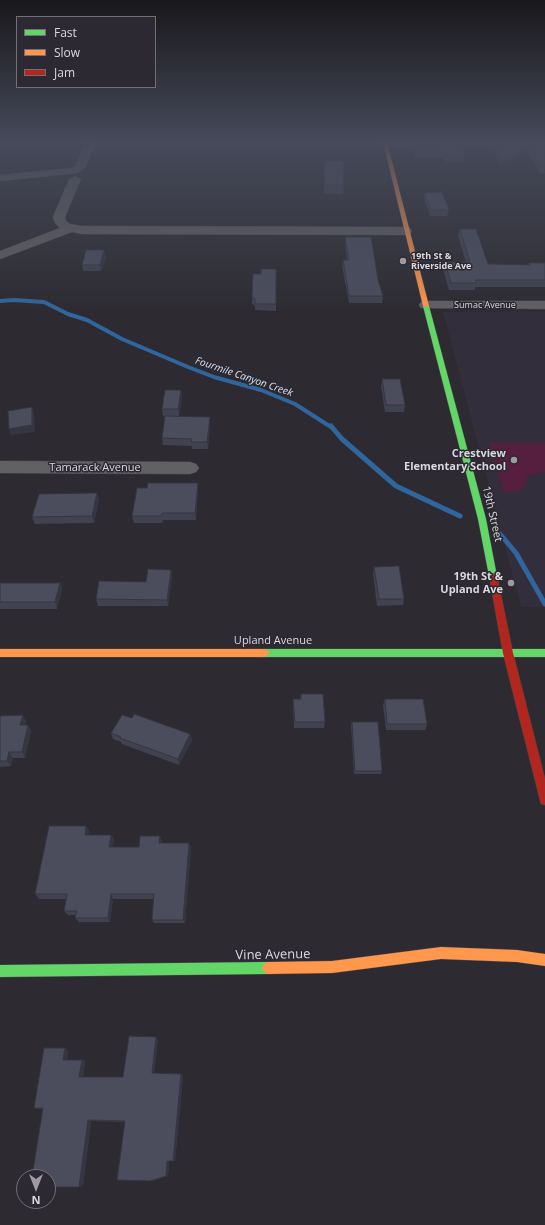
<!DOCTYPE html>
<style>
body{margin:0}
#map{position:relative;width:545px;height:1225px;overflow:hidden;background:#2d2b31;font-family:"Open Sans",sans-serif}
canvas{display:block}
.legend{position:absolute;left:16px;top:16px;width:140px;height:72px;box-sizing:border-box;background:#2c2933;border:1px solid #726f77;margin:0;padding:5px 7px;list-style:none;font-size:12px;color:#dad8de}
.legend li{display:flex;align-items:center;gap:8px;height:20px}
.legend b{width:20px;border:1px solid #726f77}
.north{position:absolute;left:16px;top:1169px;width:40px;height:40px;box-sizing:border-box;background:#2c2933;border:1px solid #726f77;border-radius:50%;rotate:180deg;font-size:11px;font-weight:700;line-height:16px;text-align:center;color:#dad8de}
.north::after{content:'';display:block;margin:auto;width:14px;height:18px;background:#9d9ba1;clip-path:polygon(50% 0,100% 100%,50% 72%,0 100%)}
</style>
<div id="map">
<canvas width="545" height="1225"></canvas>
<ul class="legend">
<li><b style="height:5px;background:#63d668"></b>Fast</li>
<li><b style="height:5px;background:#ff974d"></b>Slow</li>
<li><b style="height:5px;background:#b3261e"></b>Jam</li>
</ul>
<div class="north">N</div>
</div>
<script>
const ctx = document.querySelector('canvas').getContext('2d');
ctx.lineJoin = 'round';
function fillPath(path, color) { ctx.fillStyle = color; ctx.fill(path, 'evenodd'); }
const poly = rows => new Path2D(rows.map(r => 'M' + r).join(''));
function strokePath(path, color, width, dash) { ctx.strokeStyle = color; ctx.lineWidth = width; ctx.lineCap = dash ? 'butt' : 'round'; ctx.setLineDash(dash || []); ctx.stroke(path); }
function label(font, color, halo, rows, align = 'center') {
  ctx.font = font + ' "Open Sans",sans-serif'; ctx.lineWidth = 3; ctx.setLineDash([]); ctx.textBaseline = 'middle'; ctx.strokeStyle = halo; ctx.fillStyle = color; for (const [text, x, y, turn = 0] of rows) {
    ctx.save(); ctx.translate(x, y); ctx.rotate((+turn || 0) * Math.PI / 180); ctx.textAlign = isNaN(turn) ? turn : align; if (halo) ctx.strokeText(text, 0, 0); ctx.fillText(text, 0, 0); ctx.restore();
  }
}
fillPath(poly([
 [545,311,545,607,521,607,443,312]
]), '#332e3c');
fillPath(poly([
 [489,443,545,443,545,472,527,476,525,486,518,492,504,492]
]), '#561f3f');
strokePath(poly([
 [0,301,14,300,44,302,68,314,87,320,122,339,188,367,214,377,261,390,295,404,331,427]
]), '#2f669e', 4);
strokePath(poly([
 [331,426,342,439,396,486,460,516],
 [500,534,516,553,545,604]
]), '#2f669e', 5);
const street = poly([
 [86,142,96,142,85,168,78,173,0,181,0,175,72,168,75,166,86,142],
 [382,142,545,142,545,146,386,147,382,146,381,144,382,142],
 [75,176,81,179,65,217,66,221,70,224,82,226,406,227,410,228,412,231,410,234,406,235,82,234,72,232,0,259,0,251,60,228,55,223,53,217,69,179,75,176],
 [426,301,545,301,545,309,421,308,419,305,421,302,426,301],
 [0,461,190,462,196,464,199,468,196,472,190,474,0,473,0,461]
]);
const fast = poly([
 [426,304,429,306,486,519,497,576,493,579,489,576,478,519,423,306,426,304],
 [264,649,545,649,545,657,264,657,261,656,259,653,261,650,264,649],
 [268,962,272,964,274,968,272,972,268,974,0,977,0,965,268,962]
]);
const slow = poly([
 [383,142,387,142,429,306,428,307,423,306,383,142],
 [0,649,264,649,267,650,269,653,267,656,264,657,0,657,0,649],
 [441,947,517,950,545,954,545,966,517,962,441,959,332,973,268,974,264,972,262,968,264,964,268,962,332,961,441,947]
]);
const jam = poly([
 [493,573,497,576,513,653,545,779,545,805,541,804,540,800,503,653,489,576,493,573]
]);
strokePath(street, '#49484c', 1);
strokePath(fast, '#49484c', 1);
strokePath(slow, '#49484c', 1);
strokePath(jam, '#49484c', 1);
fillPath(street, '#616063');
fillPath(fast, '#63d668');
fillPath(slow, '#ff974d');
fillPath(jam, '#b3261e');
fillPath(poly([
 [412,142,465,156,464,162,445,162,444,158,415,158,412,148],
 [493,142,545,142,545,173,540,173,528,152,500,166,492,148],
 [325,161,344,185,343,194,324,194],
 [424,193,449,210,447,216,430,216,424,199],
 [460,229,488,264,528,265,529,263,545,263,545,287,475,287,475,290,449,290,443,269,445,262,466,262,458,236],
 [345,237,378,280,383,296,382,303,349,303,342,266,343,260,347,260,345,244],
 [106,257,101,271,83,271,82,265],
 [276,269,276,311,255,310,255,306,252,304,252,297,261,274],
 [382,379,405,405,404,412,385,412,381,386],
 [181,390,182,397,179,416,163,416,162,409],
 [210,424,208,449,192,449,192,446,163,445,162,438],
 [198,490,196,520,163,520,162,523,134,523,132,516],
 [97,493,99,500,94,523,35,524,32,517],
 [374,567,404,599,403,605,377,606,373,573],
 [171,570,172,576,168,606,98,606,96,599,146,582],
 [0,583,62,589,57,609,0,609],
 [301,694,325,722,324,728,294,728,293,705,293,699,300,699],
 [385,699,427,724,425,730,386,730,383,705],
 [0,716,26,721,25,725,28,725,31,731,25,758,13,758,11,766,0,767],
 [132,718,190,734,192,740,179,765,122,744,121,742,113,739,111,733],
 [352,722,382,771,381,774,354,774,351,725],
 [86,826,89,831,88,835,114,839,112,847,139,847,162,841,162,843,189,843,191,848,185,923,154,923,152,920,154,899,113,899,110,922,79,922,75,918,76,915,68,915,64,911,67,899,39,899,35,894],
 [158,1039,154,1073,181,1074,183,1076,175,1161,169,1161,168,1176,152,1181,125,1122,91,1121,83,1186,43,1109,38,1109,34,1108,65,1048,68,1051,67,1060,82,1060,85,1061,83,1077,123,1077]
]), '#404250');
fillPath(poly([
 [530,146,528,152,500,166,501,161],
 [104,250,106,257,101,271,100,265],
 [181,390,182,397,179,416,178,409],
 [32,407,34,414,35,432,11,435,9,429],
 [210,417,210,424,208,449,207,442],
 [198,483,198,490,196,520,195,513],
 [97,493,99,500,94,523,92,516],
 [171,570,172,576,168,606,167,600],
 [60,583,62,589,57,609,55,602],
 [23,715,26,721,24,731,20,725],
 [28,725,31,731,25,758,22,752],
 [190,734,192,740,179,765,178,759],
 [9,752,13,758,11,766,7,761],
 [86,826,89,831,87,839,85,835],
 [111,835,114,839,112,852,109,847],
 [160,836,162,841,161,848,159,843],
 [189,843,191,848,185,923,183,920],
 [111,894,113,899,110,922,108,918],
 [156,1037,158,1039,154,1075,152,1073],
 [65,1048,68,1051,67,1061,63,1060],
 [82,1060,85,1061,83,1079,79,1077],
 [181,1074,183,1076,175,1161,173,1161],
 [88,1120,91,1121,83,1186,79,1187],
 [167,1161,169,1161,168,1176,152,1181,150,1181]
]), '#343641');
const building = poly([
 [412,142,459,142,465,156,447,156,445,152,415,152,412,142],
 [493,142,545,142,545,167,542,167,530,146,501,161,493,142],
 [325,161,343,161,344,185,324,185,325,161],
 [442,192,449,210,431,210,424,193,442,192],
 [460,229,476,229,488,264,530,265,529,263,545,263,545,280,475,280,476,283,451,283,445,262,470,262,460,229],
 [345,237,371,237,378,280,383,296,349,296,343,260,349,260,345,237],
 [86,250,104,250,100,265,82,265,86,250],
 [261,269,276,269,276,304,255,304,255,299,252,297,253,274,261,274,261,269],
 [382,379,400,379,405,405,386,405,382,379],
 [165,390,181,390,178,409,162,409,165,390],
 [32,407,32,425,9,429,8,411,32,407],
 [165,416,210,417,207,442,191,442,192,439,162,438,165,416],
 [148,483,198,483,195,513,162,513,161,516,132,516,137,488,147,488,148,483],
 [97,493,92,516,32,517,39,494,97,493],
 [399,566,404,599,379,599,374,567,399,566],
 [148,569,171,570,167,600,96,599,99,581,146,582,148,569],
 [0,583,60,583,55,602,0,602,0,583],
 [301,694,323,694,325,722,295,722,293,699,301,699,301,694],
 [385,699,423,699,427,724,387,724,385,699],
 [134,714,190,734,178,759,120,738,121,737,111,733,122,715,132,718,134,714],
 [23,715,20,725,28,725,22,752,9,752,7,761,0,761,0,716,23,715],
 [352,722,378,722,382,771,355,771,352,722],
 [49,826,86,826,85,835,111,835,109,847,139,847,140,836,160,836,159,843,189,843,183,920,152,920,154,894,111,894,108,918,75,918,77,911,64,911,67,894,35,894,49,826],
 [129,1036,156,1037,152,1073,181,1074,173,1161,167,1161,166,1176,150,1181,117,1180,125,1121,88,1120,79,1187,48,1187,48,1177,32,1177,43,1108,34,1108,44,1048,65,1048,63,1060,82,1060,79,1077,123,1077,129,1036]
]);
fillPath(building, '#4b4d5d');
strokePath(building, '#343641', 1);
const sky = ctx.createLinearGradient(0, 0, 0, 314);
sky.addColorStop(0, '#19181b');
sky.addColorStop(0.45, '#464a5a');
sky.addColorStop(1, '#464a5a00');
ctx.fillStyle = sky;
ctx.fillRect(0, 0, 545, 314);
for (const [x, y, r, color] of [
 [403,261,4,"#9d9ba1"],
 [514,460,4,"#9d9ba1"],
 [511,583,4,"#9d9ba1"]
]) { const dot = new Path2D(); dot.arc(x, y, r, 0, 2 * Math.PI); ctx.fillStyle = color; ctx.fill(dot); strokePath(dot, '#2c2933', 1.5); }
label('bold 9px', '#dad8de', '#2c2933', [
 ["19th St &",411,256],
 ["Riverside Ave",411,266]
], 'left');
label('9px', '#dad8de', '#2c2933', [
 ["Sumac Avenue",485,305]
]);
label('italic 10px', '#d4e4f5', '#2c2933', [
 ["Fourmile Canyon Creek",244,377,19]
]);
label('bold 11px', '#dad8de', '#2c2933', [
 ["Crestview",506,454],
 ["Elementary School",506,467],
 ["19th St &",503,577],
 ["Upland Ave",503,590]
], 'right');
label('11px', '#dad8de', '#2c2933', [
 ["Tamarack Avenue",95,468],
 ["19th Street",492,514,77],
 ["Upland Avenue",273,641]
]);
label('13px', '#dad8de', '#2c2933', [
 ["Vine Avenue",273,955,-1]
]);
</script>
